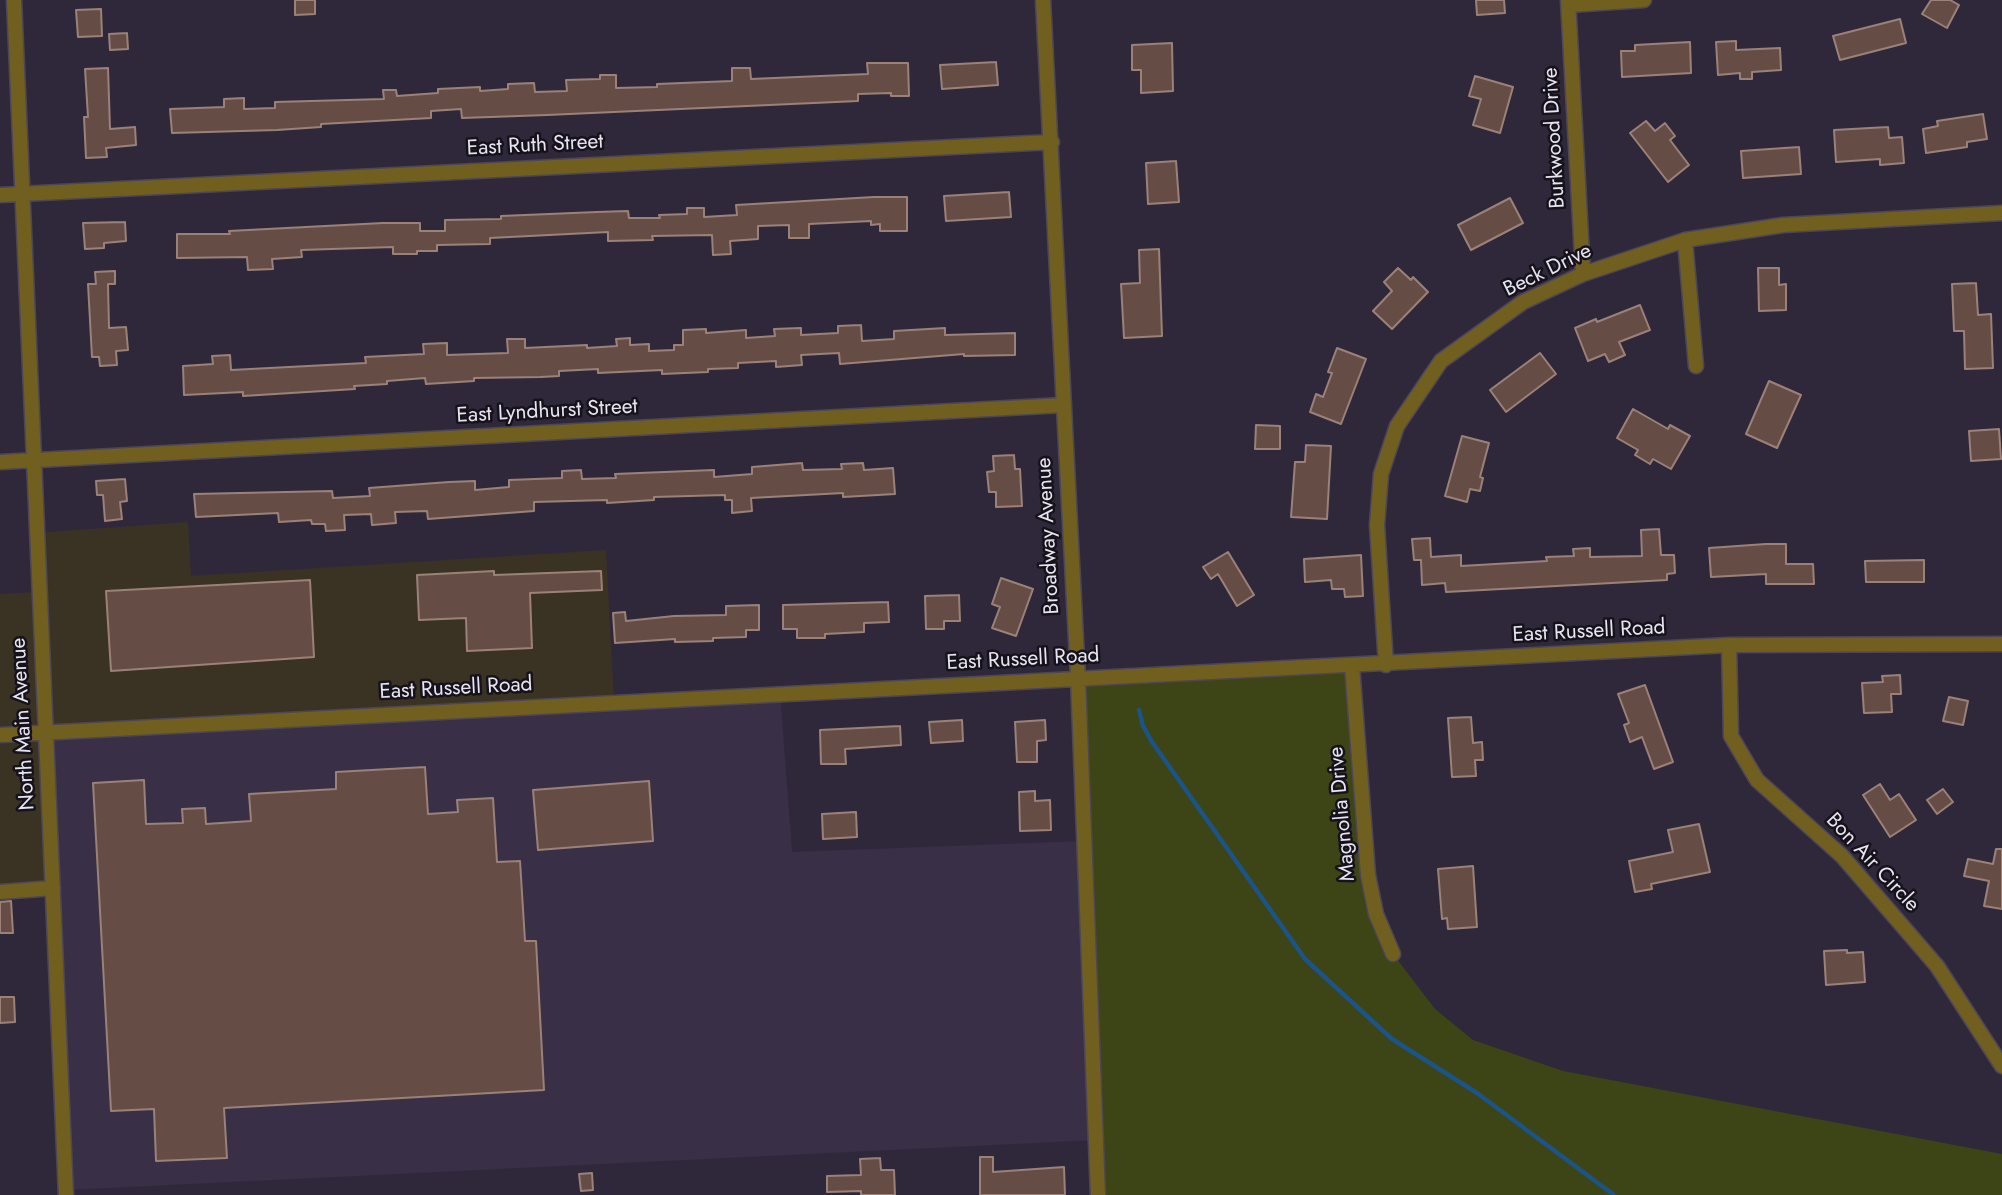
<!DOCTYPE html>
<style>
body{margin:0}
canvas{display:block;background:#2f283a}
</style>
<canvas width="2002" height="1195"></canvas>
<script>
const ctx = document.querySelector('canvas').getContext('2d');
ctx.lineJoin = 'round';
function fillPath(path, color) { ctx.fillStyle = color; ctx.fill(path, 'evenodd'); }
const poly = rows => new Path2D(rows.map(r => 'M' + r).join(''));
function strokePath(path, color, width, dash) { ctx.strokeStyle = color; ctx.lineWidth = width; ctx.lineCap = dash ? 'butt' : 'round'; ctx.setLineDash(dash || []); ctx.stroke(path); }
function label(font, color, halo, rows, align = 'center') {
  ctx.font = font + ' Jost,sans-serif'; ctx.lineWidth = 5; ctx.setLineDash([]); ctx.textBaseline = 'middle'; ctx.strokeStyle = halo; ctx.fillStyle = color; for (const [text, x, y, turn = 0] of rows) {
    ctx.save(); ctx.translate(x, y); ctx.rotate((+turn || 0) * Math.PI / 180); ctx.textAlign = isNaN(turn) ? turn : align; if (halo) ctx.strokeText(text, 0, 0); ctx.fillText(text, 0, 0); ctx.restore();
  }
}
fillPath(poly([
 [188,522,191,576,606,550,614,702,53,888,0,892,0,594,38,592,35,533]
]), '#3a3222');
fillPath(poly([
 [780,693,792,852,1084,841,1096,1140,66,1190,46,732]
]), '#392f47');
fillPath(poly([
 [1352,666,1368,875,1393,954,1435,1009,1473,1040,1563,1071,2002,1154,2002,1195,1098,1195,1078,678]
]), '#3d4415');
strokePath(poly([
 [1139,710,1143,726,1152,742,1305,959,1392,1039,1477,1093,1614,1195]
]), '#1c5487', 4.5);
const building = poly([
 [295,0,315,0,315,14,295,15,295,0],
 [1476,0,1504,0,1505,13,1477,15,1476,0],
 [1931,0,1950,0,1959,5,1947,28,1922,14,1931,0],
 [101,9,102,36,78,37,76,10,101,9],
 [1900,19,1906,43,1840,60,1833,36,1900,19],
 [127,33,128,49,110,50,109,34,127,33],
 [1736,41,1736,50,1780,48,1781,70,1752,72,1752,79,1740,79,1740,73,1718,75,1716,42,1736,41],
 [1690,42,1691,73,1622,77,1621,51,1635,51,1635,45,1690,42],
 [1172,43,1173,91,1141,93,1141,70,1132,70,1132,45,1172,43],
 [996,62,998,85,942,89,940,65,996,62],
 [867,63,908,63,909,96,891,96,891,93,858,94,858,101,547,115,462,118,461,109,431,111,431,118,321,124,321,127,277,130,172,133,170,109,224,107,224,99,244,98,244,109,275,108,275,102,384,99,383,90,396,90,397,96,438,93,438,89,480,87,480,91,508,89,508,84,534,83,535,92,567,91,566,80,600,79,600,75,616,75,616,88,657,87,657,84,732,81,732,68,750,68,751,79,868,74,867,63],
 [108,68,110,129,135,127,136,145,106,148,107,157,86,158,84,117,88,117,85,69,108,68],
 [1475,76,1513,87,1500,133,1473,125,1481,99,1469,96,1475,76],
 [1983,114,1987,139,1967,142,1967,147,1926,153,1923,129,1938,126,1937,121,1983,114],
 [1646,121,1655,131,1665,123,1675,136,1670,140,1689,165,1668,182,1630,133,1646,121],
 [1888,127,1889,138,1902,137,1904,163,1880,165,1880,159,1836,162,1834,130,1888,127],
 [1799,147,1801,174,1743,178,1741,151,1799,147],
 [1176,161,1179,202,1148,204,1146,163,1176,161],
 [1009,192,1011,217,946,221,944,196,1009,192],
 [874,197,907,197,907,231,880,231,880,224,871,225,871,221,809,224,809,238,789,238,789,225,758,226,758,239,730,241,731,254,713,255,712,235,652,236,653,240,608,241,608,232,490,238,490,244,437,245,437,251,417,251,417,254,393,254,393,247,301,250,302,257,272,259,273,269,248,270,247,257,177,258,177,234,230,234,229,231,383,223,420,223,420,231,445,231,445,220,501,219,501,216,597,212,628,211,629,218,660,218,659,215,687,214,687,208,704,208,704,217,737,215,736,205,874,197],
 [1510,198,1523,223,1471,250,1458,225,1510,198],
 [125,222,126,241,104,243,104,248,85,249,83,223,125,222],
 [1159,249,1162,336,1124,338,1121,284,1140,283,1139,250,1159,249],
 [1398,268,1411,280,1413,277,1428,292,1392,329,1373,311,1392,291,1384,282,1398,268],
 [1758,268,1779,268,1779,285,1786,284,1786,310,1759,311,1758,268],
 [115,271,115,284,108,284,109,328,126,327,128,350,116,351,117,365,100,366,99,357,92,357,88,284,96,284,95,272,115,271],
 [1976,283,1978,315,1991,314,1993,368,1965,369,1964,331,1954,331,1952,284,1976,283],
 [1640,305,1650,330,1619,342,1625,355,1609,362,1605,354,1588,361,1575,328,1596,319,1597,322,1640,305],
 [861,325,862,341,894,339,894,331,945,328,945,335,1015,333,1015,355,964,356,964,354,840,364,839,353,801,355,802,365,776,367,776,361,738,363,738,368,708,369,708,372,662,374,662,370,598,373,598,369,559,371,559,376,541,377,474,378,474,381,426,384,425,378,387,381,387,384,354,386,355,389,243,396,243,392,184,395,183,366,213,364,212,356,230,355,231,370,366,363,365,357,424,354,423,344,447,343,447,355,508,353,507,339,525,339,525,348,587,345,587,348,617,346,616,339,630,338,630,345,649,344,649,351,674,350,674,345,683,345,683,330,706,329,706,333,746,330,746,338,775,336,774,329,801,328,801,335,838,333,838,326,861,325],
 [1337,348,1366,359,1341,424,1310,412,1316,394,1323,397,1332,373,1328,372,1337,348],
 [1540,353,1556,374,1506,412,1490,390,1540,353],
 [1769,381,1801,395,1777,448,1746,434,1769,381],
 [1633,409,1668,429,1670,425,1690,436,1671,469,1653,459,1650,464,1635,455,1638,450,1617,438,1633,409],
 [1256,425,1280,426,1280,449,1255,449,1256,425],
 [1999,429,2001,459,1971,461,1969,431,1999,429],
 [1462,436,1489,443,1480,477,1483,478,1480,491,1470,489,1467,502,1445,496,1462,436],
 [1306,445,1331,446,1327,519,1291,517,1295,462,1305,462,1306,445],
 [1014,455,1015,469,1020,469,1022,506,996,507,996,492,989,492,987,472,994,471,993,456,1014,455],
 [802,463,803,470,842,469,841,464,863,463,864,470,893,468,895,494,843,497,843,493,751,498,752,511,732,513,732,500,725,500,725,495,654,497,654,500,607,503,607,500,534,502,534,511,428,519,427,511,395,512,396,523,372,525,371,514,344,515,345,530,326,531,325,524,312,524,311,520,279,522,278,513,196,517,194,494,332,491,333,498,370,496,369,488,449,482,475,481,475,490,509,487,509,480,562,478,562,471,581,470,582,479,616,478,615,474,714,470,714,477,752,474,752,467,802,463],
 [125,479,127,501,120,502,122,519,105,521,103,495,97,495,96,481,125,479],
 [1659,529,1661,555,1674,555,1675,573,1667,574,1667,580,1446,592,1445,583,1422,585,1421,560,1414,560,1412,539,1430,538,1431,557,1461,555,1461,566,1547,561,1546,557,1574,556,1573,549,1590,548,1590,557,1642,556,1641,530,1659,529],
 [1766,544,1786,544,1786,564,1813,564,1814,584,1766,584,1766,574,1711,577,1709,548,1766,544],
 [1228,552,1254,595,1237,606,1218,574,1211,579,1203,567,1228,552],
 [1361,555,1363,596,1345,597,1344,589,1332,589,1331,580,1305,582,1304,559,1361,555],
 [1924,560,1924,582,1866,582,1865,561,1924,560],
 [494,571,494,575,601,571,602,590,530,593,532,648,467,651,466,618,419,620,417,575,494,571],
 [1001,578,1033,589,1016,636,992,628,1000,607,992,604,1001,578],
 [310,580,314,657,111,671,106,591,310,580],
 [959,595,960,621,944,621,944,629,926,629,925,596,959,595],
 [888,602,889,622,864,623,864,632,825,634,825,638,797,638,797,629,783,629,783,605,888,602],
 [759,605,759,630,746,630,746,637,713,638,713,641,675,642,675,639,615,643,613,613,625,612,626,621,674,616,726,615,726,606,759,605],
 [1900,675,1901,694,1891,694,1892,712,1864,713,1862,683,1883,682,1882,676,1900,675],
 [1645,685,1673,762,1654,769,1642,737,1630,742,1624,725,1629,723,1618,694,1645,685],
 [1949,697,1968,701,1963,725,1943,721,1949,697],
 [1471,717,1473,743,1482,742,1483,760,1475,760,1476,776,1452,777,1448,718,1471,717],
 [962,720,963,741,931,743,929,722,962,720],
 [1045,720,1046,740,1037,741,1037,762,1017,762,1015,722,1045,720],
 [900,726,901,745,845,749,846,764,821,764,820,730,900,726],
 [425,767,428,814,458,812,457,800,493,798,497,862,520,861,525,941,536,941,544,1090,224,1108,227,1158,156,1161,154,1109,111,1111,93,783,144,780,146,824,183,823,182,809,205,808,206,824,251,821,249,794,336,789,336,772,425,767],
 [649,781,653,841,538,850,533,790,649,781],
 [1880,784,1890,800,1899,794,1916,820,1890,837,1863,795,1880,784],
 [1943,789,1953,802,1937,814,1927,800,1943,789],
 [1035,791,1035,801,1050,800,1051,830,1020,831,1019,792,1035,791],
 [856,812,857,837,823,839,822,814,856,812],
 [1699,824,1710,872,1651,884,1652,889,1635,892,1629,861,1673,852,1668,830,1699,824],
 [1996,849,2002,849,2002,909,1984,906,1989,881,1964,876,1968,859,1993,864,1996,849],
 [1473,866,1477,927,1448,929,1447,918,1442,919,1438,869,1473,866],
 [11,901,13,933,0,933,0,902,11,901],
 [1847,950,1847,953,1863,952,1865,982,1826,985,1824,951,1847,950],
 [0,997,14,997,15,1022,0,1023,0,997],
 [980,1157,993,1157,993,1172,1064,1167,1065,1195,980,1195,980,1157],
 [880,1158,881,1170,894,1170,895,1195,861,1195,861,1191,827,1192,827,1176,861,1175,860,1159,880,1158],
 [592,1173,593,1190,581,1191,579,1174,592,1173]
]);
fillPath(building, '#654d46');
strokePath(building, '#9b8178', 2);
const minor = poly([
 [14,0,66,1195],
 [1043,0,1078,678,1098,1195],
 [1568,0,1583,274],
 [1569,5,1644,0],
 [0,195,1052,142],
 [1685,240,1696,366],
 [0,462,1064,405],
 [1729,645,1731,736,1757,780,1842,856,1937,966,2002,1066],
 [1386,665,1377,525,1381,474,1397,426,1441,361,1523,302,1583,274,1685,240,1783,225,2002,213],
 [1352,666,1368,875,1376,914,1393,954],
 [0,735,1729,645,2002,644],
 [0,892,53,888]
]);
strokePath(minor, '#4d4657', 17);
strokePath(minor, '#715f1f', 14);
label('21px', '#e8e4f0', '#16121b', [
 ["Burkwood Drive",1555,138,-93],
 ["East Ruth Street",535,146,-3],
 ["Beck Drive",1548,271,-26],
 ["East Lyndhurst Street",547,412,-3],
 ["Broadway Avenue",1049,536,-93],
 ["East Russell Road",1589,632,-3],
 ["East Russell Road",1023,660,-3],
 ["East Russell Road",456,689,-3],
 ["North Main Avenue",24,724,-93],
 ["Magnolia Drive",1343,814,-95],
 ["Bon Air Circle",1872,863,47]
]);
</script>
